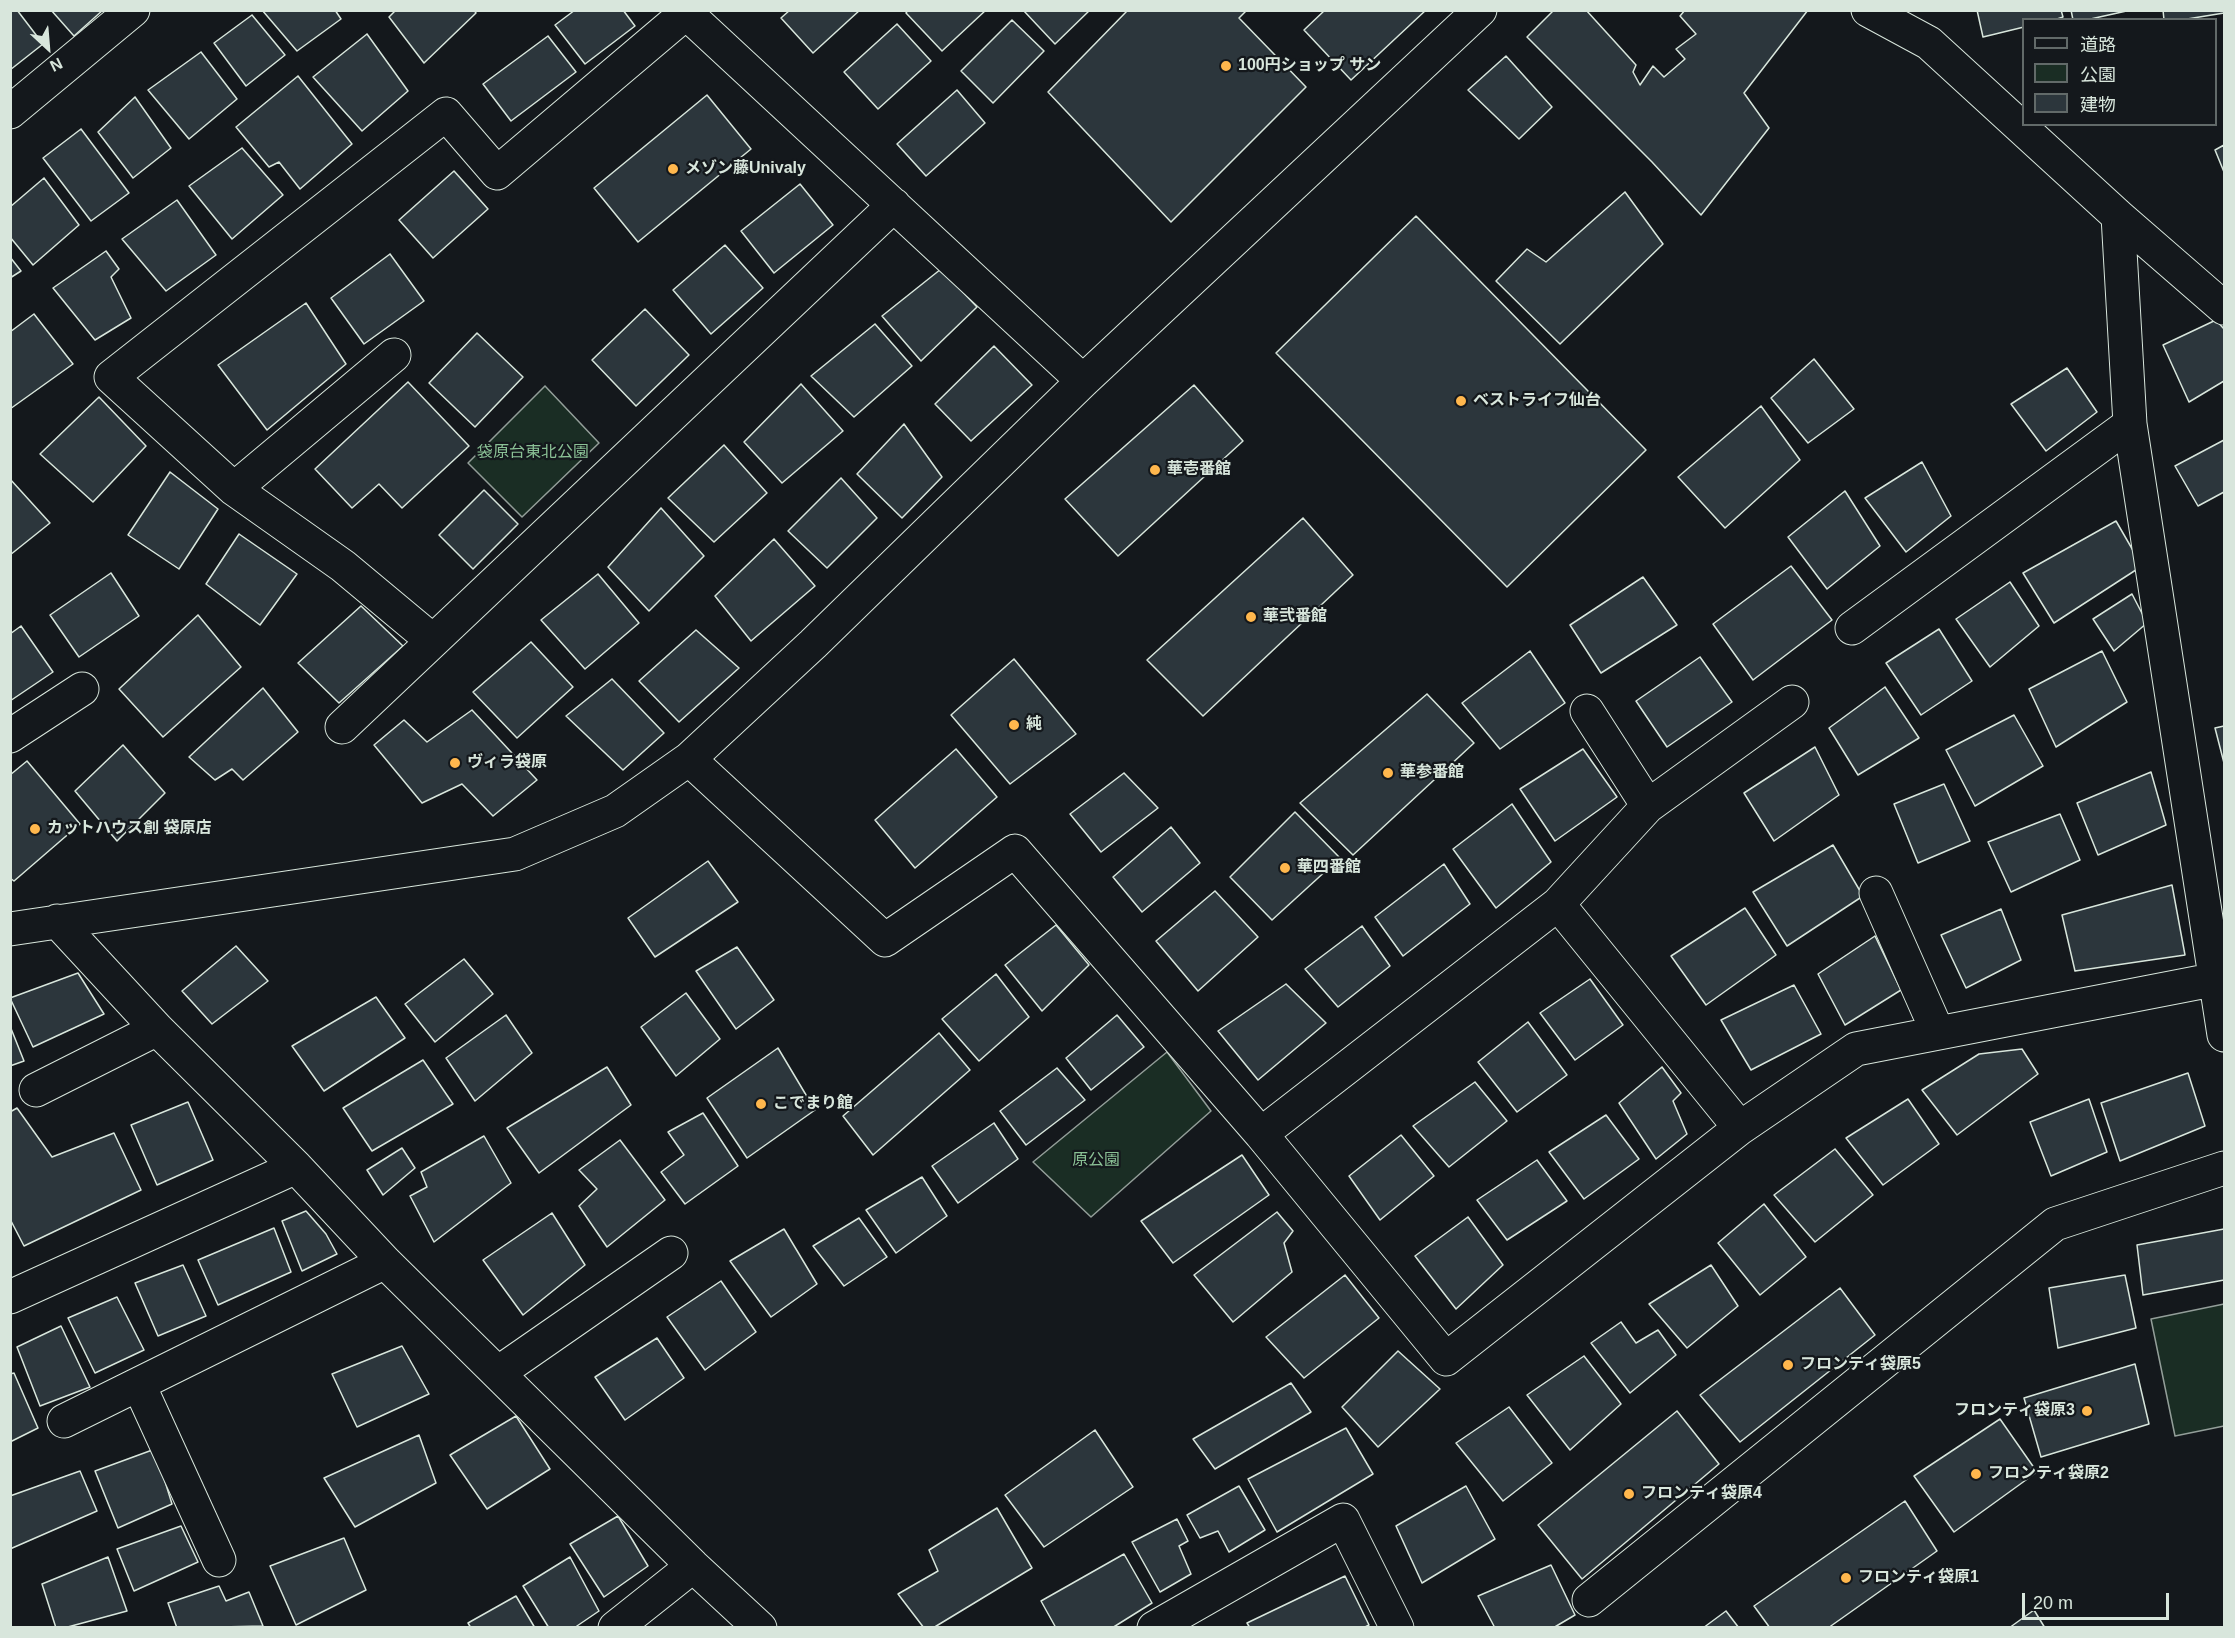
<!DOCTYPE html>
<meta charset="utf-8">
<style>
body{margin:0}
#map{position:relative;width:2235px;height:1638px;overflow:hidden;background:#14181c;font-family:Arial,"Noto Sans JP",sans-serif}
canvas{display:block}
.frame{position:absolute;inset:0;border:12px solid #d8e6dc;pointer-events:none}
.legend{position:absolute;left:2022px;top:18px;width:195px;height:108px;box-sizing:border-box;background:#14181c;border:2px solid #626a69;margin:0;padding:8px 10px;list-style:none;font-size:18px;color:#d8e6dc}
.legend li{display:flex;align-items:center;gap:12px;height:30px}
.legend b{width:30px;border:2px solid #626a69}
.north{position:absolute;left:18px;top:18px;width:60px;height:60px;-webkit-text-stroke:4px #14181c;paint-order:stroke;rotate:154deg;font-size:16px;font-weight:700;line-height:24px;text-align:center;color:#d8e6dc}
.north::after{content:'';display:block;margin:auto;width:21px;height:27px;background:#d8e6dc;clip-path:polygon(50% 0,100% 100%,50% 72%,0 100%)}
.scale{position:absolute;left:2022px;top:1593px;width:147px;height:27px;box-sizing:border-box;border:3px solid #d8e6dc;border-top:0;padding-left:8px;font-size:18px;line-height:21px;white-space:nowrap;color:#d8e6dc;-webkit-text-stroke:4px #14181c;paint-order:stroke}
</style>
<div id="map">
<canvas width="2235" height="1638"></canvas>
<div class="frame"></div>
<ul class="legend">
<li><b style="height:8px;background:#14181c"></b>道路</li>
<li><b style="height:16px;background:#1a2d24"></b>公園</li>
<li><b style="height:16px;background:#2c363c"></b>建物</li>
</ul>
<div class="north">N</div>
<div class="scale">20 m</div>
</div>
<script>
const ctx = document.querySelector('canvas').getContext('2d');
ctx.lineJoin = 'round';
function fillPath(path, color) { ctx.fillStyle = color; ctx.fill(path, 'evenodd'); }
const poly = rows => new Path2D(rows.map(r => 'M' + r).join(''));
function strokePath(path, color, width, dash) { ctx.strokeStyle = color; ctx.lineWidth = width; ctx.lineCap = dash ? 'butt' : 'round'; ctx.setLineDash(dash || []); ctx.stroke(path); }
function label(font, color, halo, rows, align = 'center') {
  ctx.font = font + ' Arial,"Noto Sans JP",sans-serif'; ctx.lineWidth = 4.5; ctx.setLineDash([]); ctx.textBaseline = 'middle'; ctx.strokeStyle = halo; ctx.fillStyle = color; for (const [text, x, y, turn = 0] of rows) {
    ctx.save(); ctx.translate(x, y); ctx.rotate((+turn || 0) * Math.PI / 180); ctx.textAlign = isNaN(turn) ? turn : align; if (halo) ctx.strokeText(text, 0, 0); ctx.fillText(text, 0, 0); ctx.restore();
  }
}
const green = poly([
 [545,386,599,443,522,517,468,463,545,386],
 [1167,1052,1211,1111,1091,1217,1033,1162,1167,1052],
 [2224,1304,2224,1426,2175,1436,2151,1319,2224,1304]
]);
fillPath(green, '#1a2d24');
strokePath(green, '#939e99', 1.5);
const building = poly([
 [10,10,17,10,43,44,10,70,10,10],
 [51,10,103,10,74,36,51,10],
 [262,10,335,10,341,19,297,51,262,10],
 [396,10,474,10,476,13,424,63,389,17,396,10],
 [575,10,623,10,635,26,585,64,555,25,575,10],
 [790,10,860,10,813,53,781,18,790,10],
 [908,10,986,10,942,51,906,13,908,10],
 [1023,10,1090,10,1055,44,1023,10],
 [1128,10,1247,10,1239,18,1306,87,1171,222,1048,92,1128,10],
 [1325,10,1426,10,1351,80,1304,30,1325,10],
 [1554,10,1586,10,1636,65,1633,72,1640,85,1653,66,1664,77,1685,59,1676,49,1696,34,1680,16,1685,10,1808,10,1744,93,1769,128,1701,215,1652,162,1527,37,1554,10],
 [1977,10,2061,10,2063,17,2054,20,2024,20,2024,27,1983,37,1977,10],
 [2071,10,2131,10,2086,20,2073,20,2071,10],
 [2163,10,2224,10,2224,13,2181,20,2164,20,2163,10],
 [252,15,285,55,246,86,214,43,252,15],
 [1012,20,1044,51,993,103,961,71,1012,20],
 [897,24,931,61,878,109,844,72,897,24],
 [367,34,408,91,362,131,313,77,367,34],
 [548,36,576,72,511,121,483,84,548,36],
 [201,52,237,99,189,139,148,90,201,52],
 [1506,56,1552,107,1519,139,1468,90,1506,56],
 [298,76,352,144,300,189,279,162,269,167,236,127,298,76],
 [957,90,985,123,926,176,897,144,957,90],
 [707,95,751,149,638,242,594,188,707,95],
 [135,97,171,148,133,178,98,132,135,97],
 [81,129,129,193,91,221,43,158,81,129],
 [2224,145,2224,172,2215,150,2224,145],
 [242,148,283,195,232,239,189,186,242,148],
 [454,171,488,209,433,258,399,220,454,171],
 [44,178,79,225,33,265,10,237,10,207,44,178],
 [800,184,833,225,774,273,741,231,800,184],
 [1625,192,1663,244,1560,344,1496,281,1527,249,1546,262,1625,192],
 [177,200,216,255,166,291,122,239,177,200],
 [1416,216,1646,450,1507,587,1276,353,1416,216],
 [725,245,763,288,711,334,673,290,725,245],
 [106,251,119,269,111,277,131,318,95,340,53,288,106,251],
 [390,254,424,301,364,344,331,298,390,254],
 [10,257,21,271,10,278,10,257],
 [941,269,977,307,921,361,882,316,941,269],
 [306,303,346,364,267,430,218,365,306,303],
 [645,309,689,355,636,406,592,360,645,309],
 [34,314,73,364,10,409,10,332,34,314],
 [2216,320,2224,329,2224,381,2189,402,2163,345,2216,320],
 [875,324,912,366,854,417,811,376,875,324],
 [477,333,523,377,475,427,429,383,477,333],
 [994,346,1032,385,971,441,935,404,994,346],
 [1814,359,1854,409,1808,443,1771,398,1814,359],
 [2067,368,2097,412,2046,451,2011,404,2067,368],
 [408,382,469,446,402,508,379,484,352,508,315,469,408,382],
 [801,384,843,431,782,483,744,442,801,384],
 [1194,385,1243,441,1118,556,1065,499,1194,385],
 [99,397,146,446,93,502,40,454,99,397],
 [1761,406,1800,460,1725,528,1678,477,1761,406],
 [904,424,942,477,902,518,857,474,904,424],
 [2224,440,2224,492,2198,506,2175,466,2224,440],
 [724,445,767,493,714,542,668,498,724,445],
 [1922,462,1951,516,1906,552,1865,498,1922,462],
 [170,472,218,509,179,569,128,535,170,472],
 [841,478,877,518,827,568,788,531,841,478],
 [10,479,50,523,10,555,10,479],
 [484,490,518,524,473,569,439,535,484,490],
 [1845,491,1880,546,1827,589,1788,537,1845,491],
 [661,508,704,556,649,611,608,567,661,508],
 [1303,518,1353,575,1203,716,1147,660,1303,518],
 [2116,521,2142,566,2054,623,2023,573,2116,521],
 [239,534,297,574,260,625,206,584,239,534],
 [774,539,815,586,751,641,715,596,774,539],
 [1791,566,1832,620,1753,680,1713,624,1791,566],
 [111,573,139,616,79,657,50,615,111,573],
 [598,574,639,623,585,669,541,620,598,574],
 [1643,577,1677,625,1601,673,1570,625,1643,577],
 [2010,582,2039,626,1990,667,1956,619,2010,582],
 [2132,594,2147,623,2114,651,2093,619,2132,594],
 [361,606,403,646,339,703,298,663,361,606],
 [198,615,241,667,163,737,119,689,198,615],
 [21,626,53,672,10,701,10,634,21,626],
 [1939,629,1972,681,1921,715,1886,663,1939,629],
 [696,630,739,668,679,722,639,681,696,630],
 [531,642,573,687,517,738,473,692,531,642],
 [1530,651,1565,703,1500,749,1462,703,1530,651],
 [2102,651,2127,702,2056,747,2029,689,2102,651],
 [1700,657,1732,702,1667,747,1636,701,1700,657],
 [1014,659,1076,734,1010,784,951,715,1014,659],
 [612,679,664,733,623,770,566,716,612,679],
 [1885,687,1919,738,1858,775,1829,728,1885,687],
 [263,688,298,732,243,780,232,769,215,780,189,757,263,688],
 [1427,694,1474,743,1353,855,1300,803,1427,694],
 [472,710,537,780,493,816,462,784,422,803,374,745,404,720,427,742,472,710],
 [2014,715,2043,766,1975,806,1946,750,2014,715],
 [2224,726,2224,763,2215,728,2224,726],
 [123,745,165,793,117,841,75,791,123,745],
 [1815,747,1839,795,1774,841,1744,793,1815,747],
 [956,749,997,797,915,868,875,820,956,749],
 [1583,749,1617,797,1555,841,1520,789,1583,749],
 [27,761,80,824,14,881,10,878,10,775,27,761],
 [2151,772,2166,825,2098,855,2077,803,2151,772],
 [1124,773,1158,808,1101,852,1070,814,1124,773],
 [1944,784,1970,841,1918,863,1894,804,1944,784],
 [1512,804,1551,862,1496,908,1453,849,1512,804],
 [1295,812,1340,858,1272,920,1230,877,1295,812],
 [2060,814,2080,860,2011,892,1988,842,2060,814],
 [1171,827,1200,863,1142,912,1113,877,1171,827],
 [1833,845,1863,896,1787,946,1753,892,1833,845],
 [708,861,738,902,655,957,628,918,708,861],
 [1444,864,1470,904,1403,956,1375,917,1444,864],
 [2172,885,2185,955,2075,971,2062,915,2172,885],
 [1215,891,1258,937,1198,991,1156,941,1215,891],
 [1745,908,1776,955,1706,1005,1671,956,1745,908],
 [2001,909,2021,960,1966,988,1941,935,2001,909],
 [1056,925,1089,965,1042,1011,1005,965,1056,925],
 [1362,926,1390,966,1338,1007,1305,969,1362,926],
 [1875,936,1901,990,1845,1025,1818,974,1875,936],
 [236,946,268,981,212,1024,182,991,236,946],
 [737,947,774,1000,736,1029,696,971,737,947],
 [464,959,493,994,435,1042,405,1004,464,959],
 [78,973,104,1014,33,1047,10,998,78,973],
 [996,974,1029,1017,979,1061,942,1019,996,974],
 [1590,979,1623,1025,1575,1060,1540,1013,1590,979],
 [1286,984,1326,1023,1258,1080,1218,1031,1286,984],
 [1794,985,1821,1034,1751,1070,1721,1020,1794,985],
 [686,993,720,1039,676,1076,641,1027,686,993],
 [376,997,405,1038,324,1091,292,1046,376,997],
 [506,1015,532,1053,475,1101,446,1058,506,1015],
 [1117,1015,1144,1047,1091,1090,1066,1058,1117,1015],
 [1528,1022,1567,1075,1517,1112,1478,1062,1528,1022],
 [10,1026,24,1061,10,1066,10,1026],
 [939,1033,970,1070,873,1155,843,1116,939,1033],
 [778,1048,815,1110,747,1158,707,1098,778,1048],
 [2022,1049,2038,1074,1957,1135,1922,1090,1979,1054,2022,1049],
 [423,1060,453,1104,372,1151,343,1108,423,1060],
 [607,1067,631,1105,539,1173,507,1128,607,1067],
 [1662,1067,1681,1093,1673,1101,1687,1134,1656,1159,1619,1103,1662,1067],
 [1057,1068,1085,1100,1026,1145,1000,1111,1057,1068],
 [2188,1073,2205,1126,2120,1161,2101,1103,2188,1073],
 [1475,1082,1507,1121,1449,1167,1413,1126,1475,1082],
 [1908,1099,1939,1144,1883,1185,1846,1138,1908,1099],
 [2089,1099,2107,1152,2051,1176,2030,1122,2089,1099],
 [188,1102,213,1160,157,1185,131,1125,188,1102],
 [17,1108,52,1157,114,1133,141,1190,24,1246,10,1219,10,1112,17,1108],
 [703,1113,738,1166,685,1204,661,1172,684,1155,668,1132,703,1113],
 [1606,1115,1639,1159,1584,1199,1549,1152,1606,1115],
 [994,1123,1018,1159,958,1203,932,1166,994,1123],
 [1401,1135,1434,1176,1380,1220,1349,1176,1401,1135],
 [484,1136,511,1183,434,1242,410,1196,427,1187,421,1172,484,1136],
 [620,1140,665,1200,607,1247,579,1206,597,1189,579,1170,620,1140],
 [402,1148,415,1168,383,1195,367,1170,402,1148],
 [1835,1149,1873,1195,1815,1242,1774,1195,1835,1149],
 [1242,1155,1269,1195,1173,1263,1141,1221,1242,1155],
 [1537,1160,1567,1201,1507,1240,1477,1200,1537,1160],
 [922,1177,947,1216,896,1253,866,1210,922,1177],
 [1764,1204,1806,1257,1760,1295,1718,1243,1764,1204],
 [306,1211,326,1234,337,1254,302,1271,282,1221,306,1211],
 [1277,1212,1293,1231,1284,1243,1292,1272,1233,1322,1194,1275,1277,1212],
 [552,1213,585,1265,523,1315,483,1260,552,1213],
 [1468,1217,1503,1265,1456,1309,1415,1256,1468,1217],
 [859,1218,887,1257,844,1286,813,1246,859,1218],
 [274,1228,291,1272,218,1305,198,1260,274,1228],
 [784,1229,817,1284,771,1317,730,1261,784,1229],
 [2224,1229,2224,1280,2143,1295,2137,1245,2224,1229],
 [183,1265,206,1316,158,1336,135,1283,183,1265],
 [1711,1265,1738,1306,1687,1348,1649,1304,1711,1265],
 [1345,1275,1379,1318,1304,1378,1266,1337,1345,1275],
 [2125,1275,2136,1328,2058,1348,2049,1288,2125,1275],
 [721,1281,756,1332,705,1370,667,1317,721,1281],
 [1840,1288,1875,1335,1740,1442,1700,1395,1840,1288],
 [117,1297,144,1350,95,1373,68,1318,117,1297],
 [1621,1322,1636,1343,1658,1330,1676,1355,1630,1393,1591,1343,1621,1322],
 [61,1326,90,1387,40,1406,17,1347,61,1326],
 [657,1338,684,1378,625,1420,595,1377,657,1338],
 [402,1346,429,1394,357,1427,332,1374,402,1346],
 [1398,1351,1440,1389,1378,1447,1342,1407,1398,1351],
 [1584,1356,1621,1404,1570,1450,1527,1395,1584,1356],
 [2135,1364,2149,1424,2041,1457,2024,1398,2135,1364],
 [14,1373,38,1428,10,1442,10,1374,14,1373],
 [1291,1383,1311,1412,1215,1469,1193,1439,1291,1383],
 [1509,1407,1552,1463,1503,1501,1456,1443,1509,1407],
 [1677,1411,1719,1464,1582,1579,1538,1525,1677,1411],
 [516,1416,550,1469,487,1509,450,1455,516,1416],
 [2000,1419,2037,1472,1954,1532,1914,1476,2000,1419],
 [1346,1428,1373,1474,1277,1532,1248,1479,1346,1428],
 [1095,1430,1133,1487,1044,1547,1005,1495,1095,1430],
 [419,1435,436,1483,355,1527,324,1478,419,1435],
 [155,1449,172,1504,118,1528,95,1471,155,1449],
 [80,1471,97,1511,10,1549,10,1496,80,1471],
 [1239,1486,1265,1530,1229,1552,1218,1531,1200,1538,1187,1515,1239,1486],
 [1466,1486,1495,1539,1422,1583,1396,1526,1466,1486],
 [1905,1501,1937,1551,1828,1628,1770,1628,1754,1606,1905,1501],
 [997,1508,1032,1568,933,1628,924,1628,898,1594,938,1571,929,1550,997,1508],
 [618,1516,648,1566,604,1597,570,1544,618,1516],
 [1177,1519,1188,1541,1179,1546,1191,1574,1160,1592,1132,1542,1177,1519],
 [181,1526,198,1562,134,1591,117,1549,181,1526],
 [344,1538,366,1590,296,1625,270,1566,344,1538],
 [1124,1554,1152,1603,1112,1628,1056,1628,1041,1601,1124,1554],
 [108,1557,127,1611,64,1628,56,1628,42,1584,108,1557],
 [570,1557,599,1611,574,1628,549,1628,523,1586,570,1557],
 [1551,1565,1575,1615,1553,1628,1495,1628,1478,1596,1551,1565],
 [1345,1576,1369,1625,1363,1628,1250,1628,1247,1623,1345,1576],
 [219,1586,226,1601,249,1592,263,1626,177,1628,168,1603,219,1586],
 [516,1596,535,1628,471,1628,468,1623,516,1596],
 [2034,1610,2045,1628,2009,1628,2034,1610],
 [1726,1611,1739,1628,1703,1628,1726,1611]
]);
fillPath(building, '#2c363c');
strokePath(building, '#d8e6dc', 1.5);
const minor = poly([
 [683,10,1083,381],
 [1868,10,1929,43,2118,216,2224,308],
 [686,13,497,173,446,114,111,377,234,489,343,566,433,641,894,205],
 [10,112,133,10],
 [2118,216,2130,424,2224,1035],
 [234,489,394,355],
 [1852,628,2130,424],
 [1587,711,1648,806],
 [342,727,433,641],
 [10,736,82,689],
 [689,759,885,940,1015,851,1261,1134,1446,1359,1740,1128,1856,1049,2217,979],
 [1876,893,1938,1033],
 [1558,904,1648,806,1792,702],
 [57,921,157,1029,296,1167,385,1262,693,1566,760,1628],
 [10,929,515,854,615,811,689,759,813,644,1083,381,1480,10],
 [36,1090,157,1029],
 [1261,1134,1558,904,1740,1128],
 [10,1297,296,1167],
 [498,1373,671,1253],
 [139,1385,219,1560],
 [64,1421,385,1262],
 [1589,1600,2055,1224,2224,1168],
 [615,1628,693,1566],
 [1154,1628,1343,1520,1397,1628]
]);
strokePath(minor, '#d8e6dc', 35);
strokePath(minor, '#14181c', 33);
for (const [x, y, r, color] of [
 [1226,66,6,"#ffb74d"],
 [673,169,6,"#ffb74d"],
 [1461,401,6,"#ffb74d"],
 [1155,470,6,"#ffb74d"],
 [1251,617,6,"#ffb74d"],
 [1014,725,6,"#ffb74d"],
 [455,763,6,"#ffb74d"],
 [1388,773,6,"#ffb74d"],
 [35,829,6,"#ffb74d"],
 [1285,868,6,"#ffb74d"],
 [761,1104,6,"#ffb74d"],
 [1788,1365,6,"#ffb74d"],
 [2087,1411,6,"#ffb74d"],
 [1976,1474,6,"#ffb74d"],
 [1629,1494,6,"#ffb74d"],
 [1846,1578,6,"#ffb74d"]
]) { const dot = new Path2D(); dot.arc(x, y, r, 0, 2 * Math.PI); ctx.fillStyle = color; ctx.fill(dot); strokePath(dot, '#14181c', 2); }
label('bold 16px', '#d8e6dc', '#14181c', [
 ["100円ショップ サン",1238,66],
 ["メゾン藤Univaly",685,169],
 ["ベストライフ仙台",1473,401],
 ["華壱番館",1167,470],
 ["華弐番館",1263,617],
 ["純",1026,725],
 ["ヴィラ袋原",467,763],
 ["華参番館",1400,773],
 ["カットハウス創 袋原店",47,829],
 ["華四番館",1297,868],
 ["こでまり館",773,1104],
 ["フロンティ袋原5",1800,1365],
 ["フロンティ袋原3",2075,1411,"right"],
 ["フロンティ袋原2",1988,1474],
 ["フロンティ袋原4",1641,1494],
 ["フロンティ袋原1",1858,1578]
], 'left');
label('16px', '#8ac095', '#14181c', [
 ["袋原台東北公園",533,453],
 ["原公園",1096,1161]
]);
</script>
